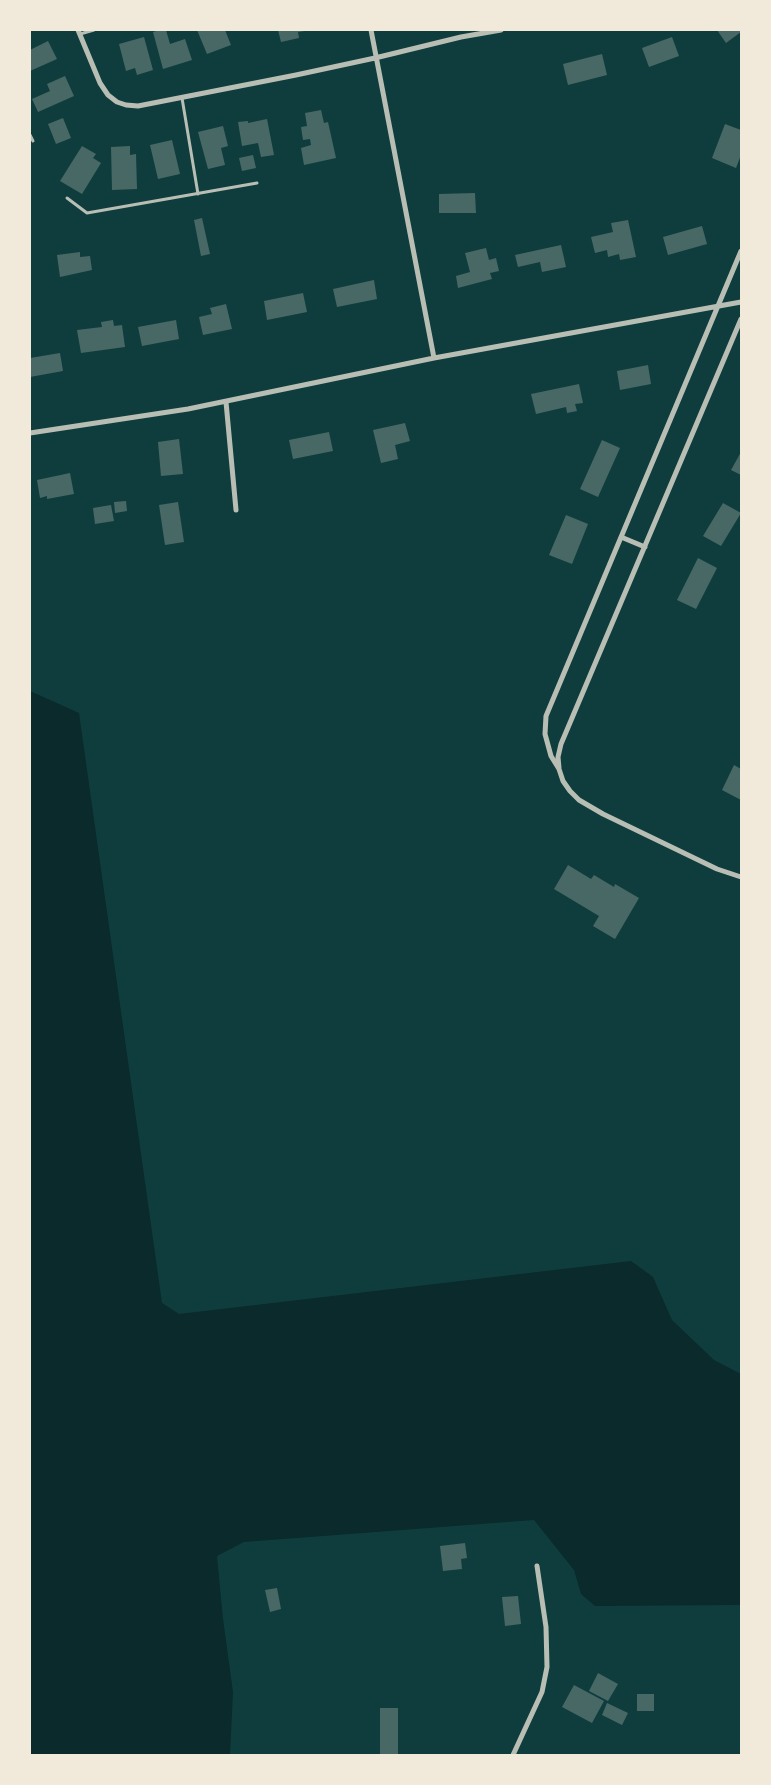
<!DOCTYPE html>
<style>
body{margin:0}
#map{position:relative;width:771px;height:1785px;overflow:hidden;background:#0f3d3e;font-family:"Titillium Web",sans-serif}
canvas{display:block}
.frame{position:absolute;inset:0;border:31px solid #f1e9da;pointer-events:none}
</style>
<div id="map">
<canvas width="771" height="1785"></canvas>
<div class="frame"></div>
</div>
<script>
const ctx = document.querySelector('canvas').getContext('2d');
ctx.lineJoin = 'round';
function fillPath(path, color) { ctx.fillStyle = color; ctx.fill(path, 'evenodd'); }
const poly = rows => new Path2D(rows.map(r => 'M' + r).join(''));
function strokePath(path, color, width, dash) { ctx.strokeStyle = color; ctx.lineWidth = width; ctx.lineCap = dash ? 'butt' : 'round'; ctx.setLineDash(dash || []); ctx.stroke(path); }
fillPath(poly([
 [30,691,79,713,162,1303,179,1314,631,1261,653,1277,672,1320,714,1360,741,1374,741,1605,595,1606,581,1594,574,1570,534,1520,244,1542,217,1556,223,1619,233,1692,230,1755,30,1755]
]), '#0a2a2b');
fillPath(poly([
 [160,30,166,30,170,44,185,39,192,60,163,69,153,32],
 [197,30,225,30,231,45,207,54],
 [278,30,305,30,305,31,298,32,299,38,281,42],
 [717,30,741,30,741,32,726,43],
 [144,37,153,70,137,75,135,68,126,71,119,44],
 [672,37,679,56,649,67,642,48],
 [48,41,57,59,30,71,30,50],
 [602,54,607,75,568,85,563,64],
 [65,76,74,96,38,112,32,99,50,91,47,84],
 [321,110,324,123,328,122,336,158,304,165,301,148,311,145,310,139,303,140,301,127,307,126,305,113],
 [63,118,71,138,56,144,48,124],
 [267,119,274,155,261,157,258,143,242,146,238,122,248,121,248,123],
 [725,124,741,130,741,155,736,168,712,158],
 [223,126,228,146,221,148,225,165,208,169,198,132],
 [172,140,180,174,158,179,150,145],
 [82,146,96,154,93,158,101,163,82,194,60,181],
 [130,146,130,155,136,154,137,189,112,190,111,147],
 [253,155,256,168,242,171,239,158],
 [475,193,476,213,439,213,439,194],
 [202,218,210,254,201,256,194,220],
 [628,220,636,257,620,260,619,254,608,257,607,250,595,253,591,237,613,232,611,223],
 [702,226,707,244,668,255,663,237],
 [561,245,566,267,542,272,540,262,518,267,515,255],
 [486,248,489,260,496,258,499,271,490,273,492,279,458,288,456,276,470,272,465,253],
 [80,252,80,257,90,256,92,270,60,277,57,255],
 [374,280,377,299,337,307,333,289],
 [303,293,307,312,267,320,264,301],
 [226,304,232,329,203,335,199,317,212,314,210,308],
 [113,320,114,326,122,325,125,347,81,353,77,330,102,327,101,322],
 [176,320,179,339,142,346,138,327],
 [60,353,63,371,30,377,30,358],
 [648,365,651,384,620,390,617,371],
 [579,384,583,403,575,404,577,411,567,413,566,407,536,414,531,394],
 [405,423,410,441,395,445,398,459,381,463,373,430],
 [329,432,333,451,293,459,289,440],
 [179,439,183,474,161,476,158,442],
 [602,440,620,448,598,497,580,489],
 [741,452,741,475,731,470],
 [70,473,74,494,47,499,47,496,40,498,37,480],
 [126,501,127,511,115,513,114,502],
 [178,502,184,542,165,545,159,505],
 [723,503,741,513,721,546,703,536],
 [111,505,114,521,95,524,93,508],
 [566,515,588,524,572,564,549,555],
 [698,558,717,568,696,609,677,600],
 [734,765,741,769,741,800,722,790],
 [568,865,591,879,594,875,614,887,615,884,639,898,615,939,593,926,599,916,554,889],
 [465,1543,467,1558,461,1559,462,1569,443,1571,440,1546],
 [277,1588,281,1609,270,1612,265,1590],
 [518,1596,521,1624,505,1626,502,1597],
 [598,1673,618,1684,608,1701,589,1691],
 [574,1685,604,1701,592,1723,562,1707],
 [637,1694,654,1694,654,1711,637,1711],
 [607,1703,628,1713,622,1725,602,1715],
 [380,1708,398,1708,398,1755,380,1755]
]), '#486865');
strokePath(poly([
 [80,34,94,30],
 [182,98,198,194],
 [30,135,33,141],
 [67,198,87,213,257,183]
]), '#b8beb3', 3);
strokePath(poly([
 [78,30,100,83,108,95,117,102,126,105,138,106,296,75,375,58,461,37,501,30],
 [371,30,434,358],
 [741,251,546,716,545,734,551,756,559,769,563,781,570,791,579,800,603,814,717,869,741,877],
 [226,402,236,510],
 [30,433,188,409,434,358,741,302],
 [621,537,645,547],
 [559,768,558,757,561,744,741,319],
 [513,1755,542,1692,547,1667,546,1627,537,1566]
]), '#b8beb3', 5);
</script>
